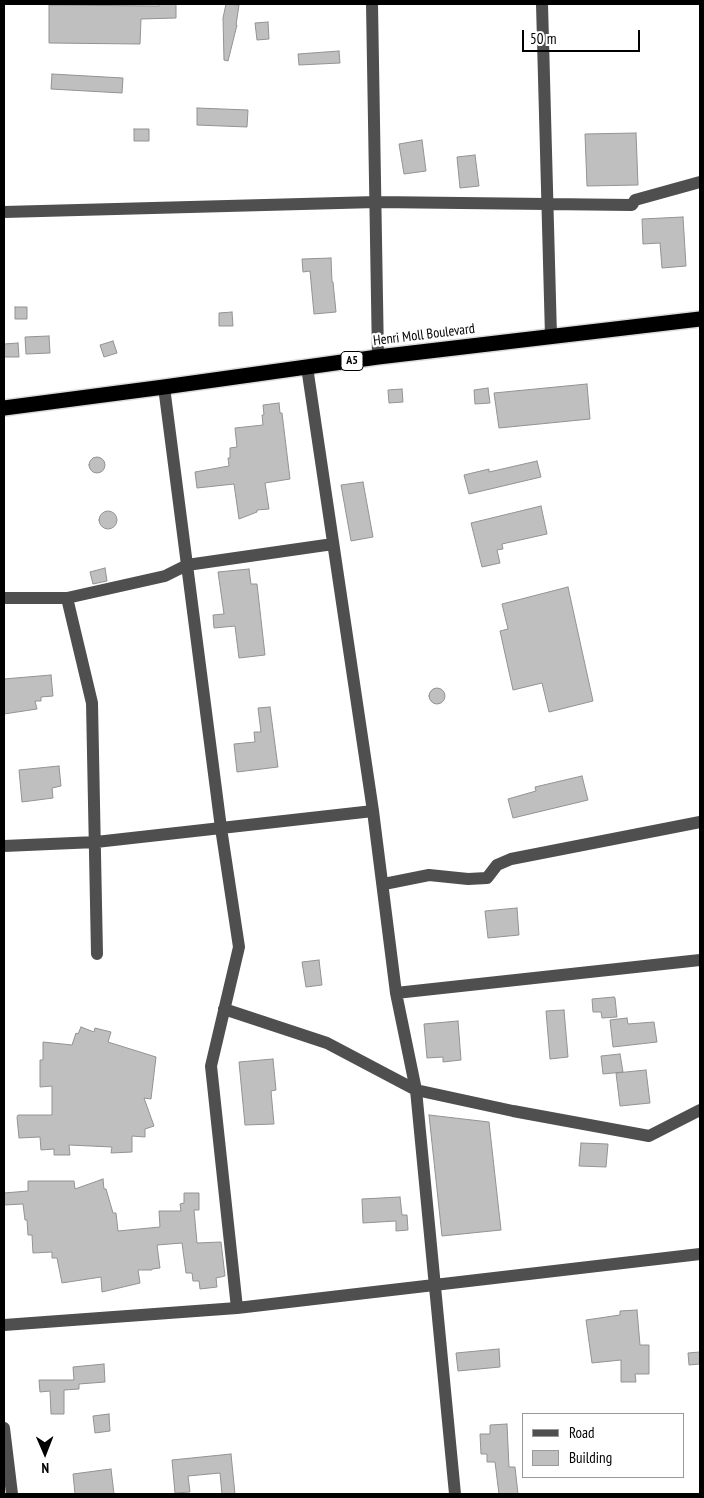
<!DOCTYPE html>
<style>
body{margin:0}
#map{position:relative;width:704px;height:1498px;overflow:hidden;background:#fff;font-family:"PT Sans Narrow",sans-serif}
canvas{display:block}
.frame{position:absolute;inset:0;border:5px solid #000;pointer-events:none}
.legend{position:absolute;left:522px;top:1413px;width:162px;height:65px;box-sizing:border-box;background:#fff;border:1px solid #999;margin:0;padding:6px 9px;list-style:none;font-size:15px;color:#000}
.legend li{display:flex;align-items:center;gap:10px;height:25px}
.legend b{width:25px;border:1px solid #999}
.north{position:absolute;left:20px;top:1428px;width:50px;height:50px;-webkit-text-stroke:4px #fff;paint-order:stroke;rotate:179deg;font-size:14px;font-weight:700;line-height:20px;text-align:center;color:#000}
.north::after{content:'';display:block;margin:auto;width:18px;height:22px;background:#000;clip-path:polygon(50% 0,100% 100%,50% 72%,0 100%)}
.scale{position:absolute;left:522px;top:30px;width:118px;height:22px;box-sizing:border-box;border:2px solid #000;border-top:0;padding-left:6px;font-size:15px;line-height:18px;white-space:nowrap;color:#000;-webkit-text-stroke:4px #fff;paint-order:stroke}
</style>
<div id="map">
<canvas width="704" height="1498"></canvas>
<div class="frame"></div>
<ul class="legend">
<li><b style="height:6px;background:#4f4f4f"></b>Road</li>
<li><b style="height:14px;background:#bfbfbf"></b>Building</li>
</ul>
<div class="north">N</div>
<div class="scale">50 m</div>
</div>
<script>
const ctx = document.querySelector('canvas').getContext('2d');
ctx.lineJoin = 'round';
function fillPath(path, color) { ctx.fillStyle = color; ctx.fill(path, 'evenodd'); }
const poly = rows => new Path2D(rows.map(r => 'M' + r).join(''));
function strokePath(path, color, width, dash) { ctx.strokeStyle = color; ctx.lineWidth = width; ctx.lineCap = dash ? 'butt' : 'round'; ctx.setLineDash(dash || []); ctx.stroke(path); }
function label(font, color, halo, rows, align = 'center') {
  ctx.font = font + ' "PT Sans Narrow",sans-serif'; ctx.lineWidth = 4.5; ctx.setLineDash([]); ctx.textBaseline = 'middle'; ctx.strokeStyle = halo; ctx.fillStyle = color; for (const [text, x, y, turn = 0] of rows) {
    ctx.save(); ctx.translate(x, y); ctx.rotate((+turn || 0) * Math.PI / 180); ctx.textAlign = isNaN(turn) ? turn : align; if (halo) ctx.strokeText(text, 0, 0); ctx.fillText(text, 0, 0); ctx.restore();
  }
}
const building = poly([
 [159,4,176,4,176,18,141,19,140,44,49,43,49,5,159,6,159,4],
 [226,4,239,5,236,25,237,25,228,61,224,60,223,18,226,4],
 [268,22,269,39,257,40,255,23,268,22],
 [339,51,340,63,299,65,298,54,339,51],
 [52,74,123,78,122,93,51,89,52,74],
 [197,108,248,110,247,127,197,125,197,108],
 [134,129,149,129,149,141,134,141,134,129],
 [636,133,638,185,587,186,585,134,636,133],
 [422,140,426,171,404,174,399,144,422,140],
 [475,155,479,186,460,188,457,157,475,155],
 [683,217,686,266,662,268,660,243,643,244,642,219,683,217],
 [331,258,332,282,333,282,336,312,314,314,310,271,303,272,302,259,331,258],
 [15,307,27,307,27,319,15,319,15,307],
 [232,312,233,326,219,326,219,313,232,312],
 [49,336,50,353,26,354,25,337,49,336],
 [113,341,117,353,104,357,100,345,113,341],
 [18,343,19,357,4,357,4,344,18,343],
 [587,384,590,419,499,428,494,393,587,384],
 [488,388,490,403,475,404,474,390,488,388],
 [402,389,403,402,389,403,388,390,402,389],
 [279,403,280,413,282,413,290,479,265,483,269,509,257,510,257,512,239,519,234,484,197,488,195,472,229,466,228,458,230,458,230,448,237,447,235,428,263,425,262,415,264,415,263,405,279,403],
 '89 465a8 8 0 1 1 16 0a8 8 0 1 1-16 0Z',
 [537,461,541,477,469,494,464,475,489,469,489,472,537,461],
 [363,482,373,537,351,541,341,485,363,482],
 [541,506,547,534,502,544,503,549,497,550,500,563,482,567,471,523,541,506],
 '99 520a9 9 0 1 1 18 0a9 9 0 1 1-18 0Z',
 [105,568,107,581,93,584,90,572,105,568],
 [249,569,251,584,257,584,265,655,239,658,235,626,214,628,213,615,224,614,218,572,249,569],
 [568,587,593,701,549,712,542,683,513,690,500,631,508,629,502,604,568,587],
 [51,675,53,696,41,697,41,701,35,701,37,709,4,714,4,679,51,675],
 '429 696a8 8 0 1 1 16 0a8 8 0 1 1-16 0Z',
 [270,707,278,767,237,772,234,744,255,742,254,732,261,732,258,708,270,707],
 [59,766,61,786,52,788,53,798,22,802,19,770,59,766],
 [582,776,588,800,513,818,508,799,536,791,535,787,582,776],
 [517,908,519,935,488,938,485,911,517,908],
 [319,960,322,985,306,987,302,962,319,960],
 [614,997,615,998,617,1017,602,1018,601,1012,593,1012,592,999,614,997],
 [564,1010,568,1057,550,1059,546,1011,564,1010],
 [627,1018,628,1024,654,1022,657,1042,613,1047,610,1020,627,1018],
 [458,1021,461,1060,443,1062,443,1057,427,1058,424,1024,458,1021],
 [81,1027,94,1032,95,1028,111,1032,108,1042,156,1057,151,1099,144,1098,154,1126,145,1129,145,1137,132,1136,132,1152,111,1153,112,1147,69,1145,70,1155,54,1155,54,1149,41,1150,40,1137,19,1138,17,1117,18,1115,52,1115,52,1086,40,1087,40,1060,43,1060,43,1042,72,1045,76,1033,78,1034,81,1027],
 [620,1054,623,1072,603,1074,601,1056,620,1054],
 [273,1059,276,1090,271,1091,274,1124,245,1125,239,1062,273,1059],
 [646,1070,650,1103,620,1106,616,1073,646,1070],
 [429,1115,489,1122,501,1230,442,1236,429,1115],
 [581,1143,608,1144,606,1167,579,1166,581,1143],
 [103,1179,104,1189,106,1189,113,1213,116,1213,118,1231,160,1227,159,1211,181,1211,180,1204,184,1203,184,1193,199,1193,199,1210,194,1210,197,1243,221,1242,225,1276,216,1278,217,1287,200,1289,199,1281,193,1281,192,1273,186,1273,182,1243,157,1245,160,1268,152,1269,152,1270,138,1270,140,1283,102,1292,101,1277,62,1283,57,1258,52,1258,52,1252,33,1253,32,1235,28,1235,27,1220,25,1220,23,1204,4,1205,4,1193,28,1191,28,1181,74,1181,75,1189,103,1179],
 [400,1197,402,1215,407,1215,408,1230,396,1231,396,1221,363,1223,362,1199,400,1197],
 [637,1310,640,1345,649,1345,649,1374,635,1374,636,1382,621,1382,621,1360,592,1363,586,1320,620,1315,620,1311,637,1310],
 [499,1349,500,1367,458,1371,456,1353,499,1349],
 [700,1352,700,1364,689,1365,688,1353,700,1352],
 [104,1364,105,1382,79,1384,79,1389,64,1390,64,1414,51,1414,50,1391,40,1392,39,1380,74,1380,73,1367,104,1364],
 [109,1414,110,1431,95,1433,93,1416,109,1414],
 [507,1424,509,1467,515,1467,518,1494,499,1494,495,1462,487,1462,487,1454,481,1454,480,1434,490,1434,490,1425,507,1424],
 [231,1454,235,1494,222,1494,220,1473,188,1476,190,1492,175,1493,172,1460,231,1454],
 [111,1469,114,1494,75,1494,73,1474,111,1469]
]);
fillPath(building, '#bfbfbf');
strokePath(building, '#939393', 1);
const highway = poly([
 [4,408,164,387,378,357,700,319]
]);
strokePath(highway, '#dbdbdb', 18);
strokePath(poly([
 [372,4,378,357],
 [542,4,551,336],
 [4,212,376,202,632,205,635,200,700,182],
 [307,367,373,811,396,993,416,1090,455,1494],
 [164,387,221,828,239,947,211,1066,237,1308],
 [4,598,67,598,165,576,187,565,333,544],
 [67,598,92,703,97,954],
 [4,846,96,842,373,811],
 [384,884,429,875,468,879,487,878,497,865,511,859,700,822],
 [396,993,700,960],
 [224,1009,327,1043,416,1090,513,1111,649,1136,700,1110],
 [4,1325,237,1308,700,1254],
 [4,1428,12,1494]
]), '#4f4f4f', 12);
strokePath(highway, '#000', 15);
for (const [x, y, w] of [
 [352,361,22]
]) { const box = new Path2D(); box.roundRect(x - w / 2, y - 9.5, w, 19, 4); ctx.fillStyle = '#fff'; ctx.fill(box); strokePath(box, '#000', 1); }
label('bold 12px', '#000', null, [
 ["A5",352,361]
]);
label('14px', '#000', '#fff', [
 ["Henri Moll Boulevard",424,335,-7]
]);
</script>
